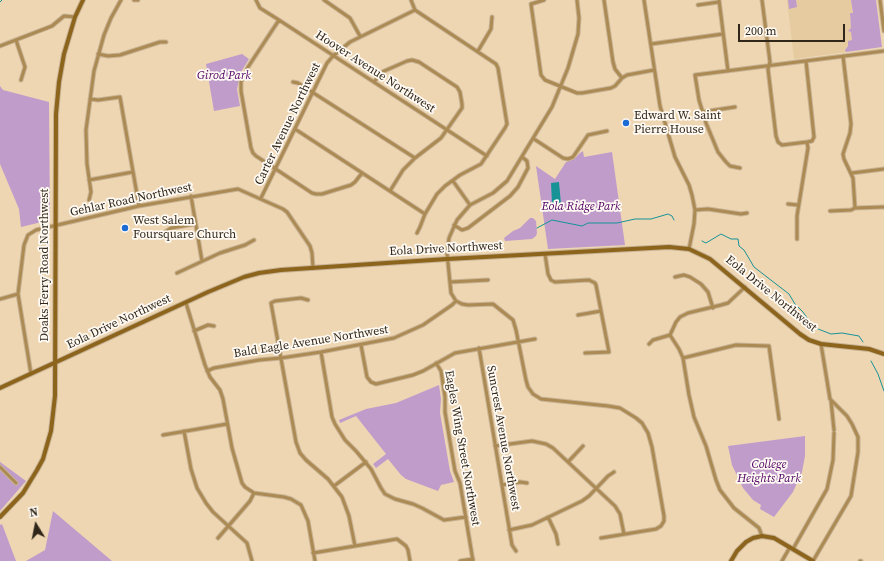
<!DOCTYPE html>
<style>
body{margin:0}
#map{position:relative;width:884px;height:561px;overflow:hidden;background:#eed6b3;font-family:"Source Serif 4",serif}
canvas{display:block}
.north{position:absolute;left:16px;top:505px;width:40px;height:40px;-webkit-text-stroke:3px #fffaf3;paint-order:stroke;rotate:350deg;font-size:11px;font-weight:700;line-height:16px;text-align:center;color:#30271a}
.north::after{content:'';display:block;margin:auto;width:14px;height:18px;background:#30271a;clip-path:polygon(50% 0,100% 100%,50% 72%,0 100%)}
.scale{position:absolute;left:738px;top:24px;width:107px;height:18px;box-sizing:border-box;border:2px solid #30271a;border-top:0;padding-left:5px;font-size:12px;line-height:14px;white-space:nowrap;color:#30271a;-webkit-text-stroke:3px #fffaf3;paint-order:stroke}
</style>
<div id="map">
<canvas width="884" height="561"></canvas>
<div class="north">N</div>
<div class="scale">200 m</div>
</div>
<script>
const ctx = document.querySelector('canvas').getContext('2d');
ctx.lineJoin = 'round';
function fillPath(path, color) { ctx.fillStyle = color; ctx.fill(path, 'evenodd'); }
const poly = rows => new Path2D(rows.map(r => 'M' + r).join(''));
function strokePath(path, color, width, dash) { ctx.strokeStyle = color; ctx.lineWidth = width; ctx.lineCap = dash ? 'butt' : 'round'; ctx.setLineDash(dash || []); ctx.stroke(path); }
function label(font, color, halo, rows, align = 'center') {
  ctx.font = font + ' "Source Serif 4",serif'; ctx.lineWidth = 3.5; ctx.setLineDash([]); ctx.textBaseline = 'middle'; ctx.strokeStyle = halo; ctx.fillStyle = color; for (const [text, x, y, turn = 0] of rows) {
    ctx.save(); ctx.translate(x, y); ctx.rotate((+turn || 0) * Math.PI / 180); ctx.textAlign = isNaN(turn) ? turn : align; if (halo) ctx.strokeText(text, 0, 0); ctx.fillText(text, 0, 0); ctx.restore();
  }
}
fillPath(poly([
 [787,0,851,0,853,13,850,14,852,41,849,41,848,46,845,50,846,52,794,59]
]), '#e6cba1');
fillPath(poly([
 [788,0,796,0,797,7,789,9],
 [851,0,876,0,882,47,846,52,845,50,848,46,848,41,852,40,851,32,848,31,851,28,850,13,853,13],
 [242,54,249,59,241,72,237,89,240,106,214,111,206,64],
 [0,86,3,90,49,102,50,220,21,227,19,209,0,164],
 [583,151,584,157,612,152,625,245,548,249,536,166,555,179,566,162,574,159,580,153],
 [530,218,533,218,536,221,537,233,536,236,532,239,505,241,504,238,513,231,520,228],
 [439,385,441,399,440,413,450,471,454,482,441,485,438,491,406,479,401,475,388,459,376,468,373,464,386,454,356,416,340,423,339,420,366,409,396,403],
 [805,436,805,456,802,472,793,492,774,517,760,509,761,505,753,500,743,488,732,465,728,446],
 [0,462,26,481,0,511],
 [53,511,112,561,26,561,45,550],
 [2,524,16,561,0,561,0,525]
]), '#c09ccb');
fillPath(poly([
 [559,182,561,204,552,204,551,183]
]), '#179397');
strokePath(poly([
 [0,2,2,0],
 [537,228,552,220,582,226,588,223,617,223,635,219,651,219,668,214,672,216,674,220],
 [702,241,706,243,721,234,731,239,738,239,739,246,744,250,754,267,789,294,795,304,803,312,813,327,831,334,842,333,859,336,863,342],
 [871,361,878,374,884,391]
]), '#179397', 1);
const street = poly([
 [134,0,138,0],
 [256,0,260,8,279,20,487,156],
 [324,0,350,18,360,36],
 [411,0,415,10,496,64,498,68,507,124,505,128,481,164,460,175,445,186,437,194,425,214,420,227,417,233],
 [544,0,531,4,541,75,545,80,577,93,582,93,611,88,615,86,622,78,627,75,654,70],
 [577,0,579,18,578,34,568,68,552,107,507,181,493,193,470,205,457,220,449,238,447,253,451,293,456,301,462,304,468,305,493,304,513,320,516,330,526,380,528,387,533,394,541,399,608,406,620,408,636,418,642,423,648,433,652,447,664,516,664,521,661,526,656,529,601,538],
 [604,0,613,62,615,69,622,78],
 [644,0,660,106,675,157,689,185,692,195,695,210,694,224,689,249],
 [719,0,728,71],
 [762,0,770,62,768,69,776,136,778,142,782,145,807,142,812,141,814,137,806,61],
 [880,0,884,31],
 [698,5,719,2],
 [279,20,248,67,241,82,241,91,251,148,253,153,256,156,312,193,316,194,322,194,351,185,355,182,362,173],
 [16,40,25,67,21,80],
 [651,44,723,34],
 [0,46,52,26,64,16,75,17],
 [478,51,491,29,492,17],
 [98,54,108,56,120,55,160,42,166,42],
 [843,56,851,124,850,133,843,154,844,159,853,178,855,208],
 [293,82,298,83,312,92,415,158],
 [374,82,382,72,407,61,412,60,419,62,457,87,460,92,462,104,462,108,441,138,415,158,403,170,390,191],
 [90,99,98,100,120,97,139,206],
 [702,112,735,107],
 [295,129,425,214],
 [534,139,563,158,568,159,573,157,588,135,607,131],
 [740,168,730,166,726,162,718,152,706,123,699,100,695,75,884,51],
 [852,173,884,169],
 [89,180,133,172],
 [453,181,470,205],
 [191,196,202,261],
 [261,198,327,63,333,56,350,42,415,10],
 [89,200,91,192,87,164,86,130,94,71,104,35,111,18,121,0],
 [788,204,798,205],
 [695,210,708,209,741,214,747,213],
 [830,211,851,210,855,208,884,207],
 [454,225,462,230,468,228,510,196,518,187,528,168,527,161,522,157],
 [165,232,171,228,195,224],
 [797,239,797,216,808,148,807,142],
 [545,254,548,274,551,280,555,282,589,280,595,283,596,285,609,352,585,353],
 [177,273,220,253,245,245,254,240],
 [675,277,684,275,690,277,701,284,708,292,713,308],
 [450,282,488,280],
 [0,299,18,294],
 [308,300,301,298,275,301,271,303,296,442,300,453,306,460,328,479,342,497,349,516,355,546],
 [186,303,205,365,210,377,220,390,223,399,232,448,242,483,245,487,254,493,284,497,291,499,301,505,308,521,315,561],
 [578,315,601,311],
 [194,331,208,325,214,326],
 [670,335,679,349,683,358,689,395,694,417,706,446,716,480,720,490,734,508,759,528,762,536],
 [670,335,676,322,680,317,688,313,721,305,728,303,745,287],
 [649,344,653,340,670,335],
 [361,345,367,377,371,382,376,384,413,375,423,371,455,353,535,339],
 [479,348,512,545,516,551],
 [321,352,332,417,335,424,345,440,356,451,371,469,381,488,385,494,395,499,413,504,422,508,444,520,466,517],
 [683,358,736,345,769,346,779,419],
 [436,363,441,371,445,397,445,412,455,471,460,483,473,561],
 [207,371,214,368,259,360,281,358,321,352,394,338,423,325,452,305,456,301],
 [31,374,18,294,24,245,28,235,36,230,139,206,238,189,283,209,287,212,310,246,312,253,313,268],
 [831,401,834,430],
 [184,431,191,469,197,488,206,503,213,512,247,543,252,561],
 [163,435,227,424],
 [495,446,532,441,546,444,553,448,615,506,620,514,624,534],
 [568,462,583,446],
 [0,467,16,483],
 [502,485,520,482,527,483],
 [334,486,366,462],
 [548,517,556,534,558,544],
 [509,530,532,525,582,501,589,496,608,476,614,472],
 [218,538,250,501,254,493],
 [793,549,827,489,833,460,834,433],
 [313,553,397,539,406,546,408,550,410,561],
 [460,561,473,559],
 [782,561,790,547],
 [813,561,851,496,858,452,858,437,852,424,847,416,830,399,821,344],
 [860,561,861,561]
]);
const secondary = poly([
 [0,388,208,292,244,277,259,273,281,270,447,259,669,247,689,249,710,259,800,334,809,340,821,344,869,349,884,354],
 [0,517,23,493,37,470,43,459,51,431,55,396,56,114,59,82,64,54,75,17,83,0],
 [731,561,737,551,746,542,753,538,762,536,774,538,813,561]
]);
strokePath(street, '#c8b394', 5);
strokePath(secondary, '#c8b394', 6);
strokePath(street, '#ac8a54', 3);
strokePath(secondary, '#8c641c', 4);
for (const [x, y, r, color] of [
 [626,123,4,"#1b6bd5"],
 [125,228,4,"#1b6bd5"]
]) { const dot = new Path2D(); dot.arc(x, y, r, 0, 2 * Math.PI); ctx.fillStyle = color; ctx.fill(dot); strokePath(dot, '#fffaf3', 1.5); }
label('12px', '#30271a', '#fffaf3', [
 ["Hoover Avenue Northwest",375,72,33],
 ["Carter Avenue Northwest",288,124,-64],
 ["Gehlar Road Northwest",131,200,-12],
 ["Eola Drive Northwest",446,249,-3],
 ["Doaks Ferry Road Northwest",45,265,-90],
 ["Eola Drive Northwest",771,294,39],
 ["Eola Drive Northwest",119,322,-25],
 ["Bald Eagle Avenue Northwest",311,342,-9],
 ["Suncrest Avenue Northwest",503,438,80],
 ["Eagles Wing Street Northwest",462,448,80]
]);
label('italic 12px', '#500063', '#fffaf3', [
 ["Girod Park",224,76],
 ["Eola Ridge Park",581,207],
 ["College",769,465],
 ["Heights Park",769,479]
]);
label('12px', '#30271a', '#fffaf3', [
 ["Edward W. Saint",634,116],
 ["Pierre House",634,130],
 ["West Salem",133,221],
 ["Foursquare Church",133,235]
], 'left');
</script>
